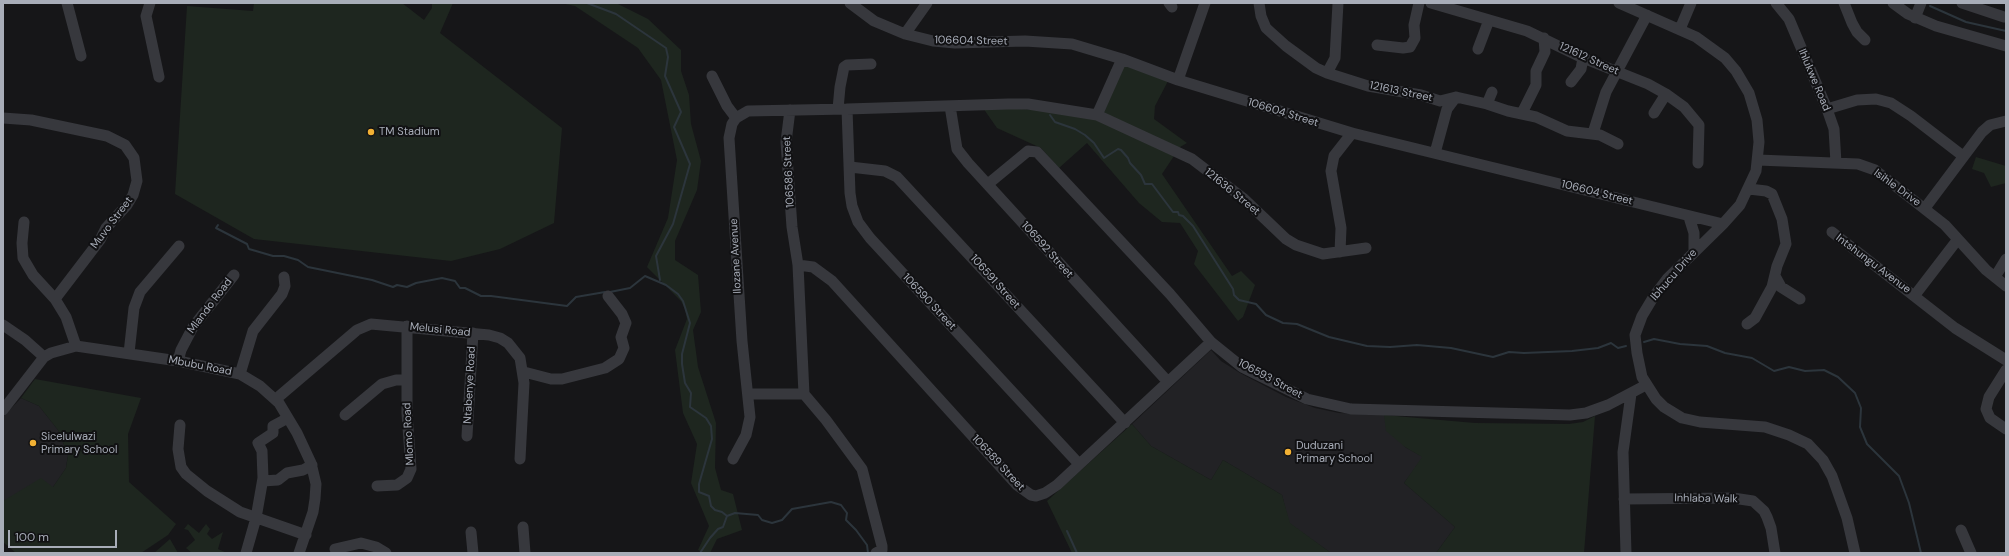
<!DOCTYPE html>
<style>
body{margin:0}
#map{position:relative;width:2009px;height:556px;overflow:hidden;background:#161618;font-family:"DM Sans",sans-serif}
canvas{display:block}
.frame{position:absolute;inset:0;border:4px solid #a8adb8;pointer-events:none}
.scale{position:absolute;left:8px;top:530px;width:109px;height:18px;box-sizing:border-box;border:2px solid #a8adb8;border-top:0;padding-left:5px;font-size:12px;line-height:14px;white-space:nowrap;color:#a8adb8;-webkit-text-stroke:3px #111113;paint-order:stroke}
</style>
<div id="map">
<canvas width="2009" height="556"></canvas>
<div class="frame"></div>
<div class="scale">100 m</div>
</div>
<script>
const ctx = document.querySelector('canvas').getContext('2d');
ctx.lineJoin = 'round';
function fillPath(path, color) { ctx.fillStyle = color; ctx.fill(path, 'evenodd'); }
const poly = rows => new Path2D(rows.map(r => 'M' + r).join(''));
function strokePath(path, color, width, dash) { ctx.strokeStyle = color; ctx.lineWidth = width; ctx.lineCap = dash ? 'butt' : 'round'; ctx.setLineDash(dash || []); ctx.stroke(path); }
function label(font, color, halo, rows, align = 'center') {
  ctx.font = font + ' "DM Sans",sans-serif'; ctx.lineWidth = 4; ctx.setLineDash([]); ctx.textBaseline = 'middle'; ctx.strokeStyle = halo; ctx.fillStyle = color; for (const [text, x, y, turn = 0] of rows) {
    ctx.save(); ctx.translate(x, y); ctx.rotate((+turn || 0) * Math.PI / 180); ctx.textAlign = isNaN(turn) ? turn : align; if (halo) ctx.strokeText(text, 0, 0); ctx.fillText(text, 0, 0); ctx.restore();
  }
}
fillPath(poly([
 [1211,350,1221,361,1240,373,1286,397,1315,408,1339,413,1384,415,1405,447,1423,457,1404,483,1455,527,1436,553,1331,553,1289,523,1282,495,1223,460,1211,480,1151,446,1132,424],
 [21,398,39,406,58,430,68,455,66,468,53,487,3,501,3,417]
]), '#222225');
fillPath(poly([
 [254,3,402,3,424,20,432,8,432,3,453,3,440,33,562,128,554,223,500,249,451,261,254,239,175,194,187,6,253,11],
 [560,3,616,3,648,19,681,50,681,71,689,95,691,124,701,161,697,190,675,241,675,260,698,275,701,312,693,330,698,367,716,423,715,468,721,490,733,494,742,530,717,539,710,553,704,553,698,550,709,526,691,483,697,444,683,413,675,350,687,319,685,309,681,301,647,267,668,218,677,160,661,80,638,48,575,6],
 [1126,64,1168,81,1155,106,1154,119,1187,143,1180,147,1162,174,1232,276,1241,271,1255,285,1243,317,1238,321,1194,264,1198,251,1180,223,1162,222,1139,203,1087,143,1059,168,1041,148,997,128,983,108,1089,111,1095,108,1101,101,1111,69],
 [1976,157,2006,166,2006,183,1991,187,1984,173,1972,169],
 [35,379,141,398,128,434,129,482,176,524,168,535,141,553,16,553,3,542,3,501,41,478,53,487,66,468,68,455,58,430,39,406,21,398],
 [1384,415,1475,423,1569,424,1583,422,1595,416,1584,553,1436,553,1455,527,1404,483,1422,457,1405,447,1386,431],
 [1132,424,1151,446,1211,480,1223,460,1282,495,1290,523,1331,553,1072,553,1047,501],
 [188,524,199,533,206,524,210,529,207,534,212,539,223,532,218,549,227,553,192,553,186,548,195,540,188,530,184,529],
 [170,539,178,553,154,553]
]), '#1e261f');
strokePath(poly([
 [587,3,616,14,666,48,668,57,665,76,681,112,674,127,690,164,673,224,656,256,660,280],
 [1930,6,1966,22,2006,31],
 [1050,115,1055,122,1075,129,1085,135,1094,143,1104,158,1118,149,1121,150,1128,158,1130,163,1141,175,1145,184,1152,184,1173,212,1178,212,1179,215,1183,216,1193,226,1233,289,1234,295,1239,300,1256,304,1266,315,1283,323,1297,324,1329,337,1367,346,1390,347,1417,345,1451,348,1493,357,1509,352,1524,353,1572,351,1598,348,1611,343,1618,348,1626,346],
 [218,225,216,228,247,244,249,249,256,251,273,256,284,256,298,260,308,267,372,280,393,287,397,285,407,287,416,283,442,278,455,281,460,288,465,288,481,296,491,296,567,306,576,297,605,292],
 [610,292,630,288,645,276,666,285,678,294,683,301,690,323,682,354,682,364,685,383,691,393,690,407,706,418,711,426,712,439,699,484,699,492,709,496,711,506,715,510,722,512,727,516,735,513,758,515,762,520,772,523,782,520,792,509,831,502,841,505,847,513,846,520,856,530,867,545,868,553],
 [1644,342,1654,339,1680,344,1707,346,1725,353,1752,358,1774,371,1789,367,1805,371,1824,370,1838,377,1855,393,1861,408,1860,427,1867,444,1899,476,1909,503,1921,553],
 [1067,531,1077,553],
 [700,553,710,538,718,529,723,527,727,516]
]), '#2c353c', 2);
strokePath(poly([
 [67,3,81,56],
 [150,3,146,16,159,77],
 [850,3,874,21,905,34,933,41,955,43,1025,41,1072,44,1122,59,1178,80,1352,133,1723,224],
 [1169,3,1172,7],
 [1259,3,1261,16,1266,28,1286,46,1316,68,1327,73,1368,86,1421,95,1440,101,1456,97,1487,104,1508,111,1536,117,1567,131,1600,135,1618,144],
 [1431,3,1527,31,1583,58,1648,84,1666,94,1684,107,1699,125,1698,163],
 [1619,3,1696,37,1725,58,1736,71,1749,93,1757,120,1759,142,1756,171,1740,205,1723,224,1667,279,1654,296,1642,316,1635,335,1637,353,1642,377,1656,399,1664,407,1682,418,1700,422,1765,427,1789,435,1808,444,1823,460,1832,476,1847,518,1855,553],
 [1776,3,1789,19,1827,109,1834,129,1836,163],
 [1844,3,1852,23,1857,32,1865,40],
 [1893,3,1908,14,1936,26,2006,46],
 [1962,3,2004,17],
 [1915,18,1921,3],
 [1680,29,1691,3],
 [905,34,927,3],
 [1377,45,1403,48,1410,47,1415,38,1414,25,1419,3],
 [1478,49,1489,20],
 [1327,73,1335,58,1338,3],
 [712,76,727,106,736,118],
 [1178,80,1205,3],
 [1571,82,1581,69,1583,58],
 [1487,104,1492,92],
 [950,106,957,149,968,163,1168,382],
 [838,109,840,87,844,67,847,65,871,64],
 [847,109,850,193,852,206,858,222,870,238,1079,464],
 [1827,109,1857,100,1876,99,1891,103,1911,116,1963,156],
 [790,110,786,142,792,227,798,265,804,394,826,420,862,469,882,546,882,550,876,553],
 [1522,113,1536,85,1536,71,1545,52,1544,38],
 [1654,113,1666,94],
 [1097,115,1192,159,1243,198,1286,239,1296,245,1323,254,1366,248],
 [3,118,31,120,107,136,125,145,134,158,137,181,133,195,127,205,106,228,100,240,55,299],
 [1593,133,1606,92,1647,15],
 [1435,153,1447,109,1456,97],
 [1758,160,1858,164,1875,170,1945,225,1986,270,2006,286],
 [850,167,885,171,897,177,1125,423],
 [988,184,1028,151,1037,152,1170,294,1211,342,1242,367,1307,399,1351,409,1570,415,1586,413,1608,405,1646,385],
 [1925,208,1982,132,1990,125,2006,121],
 [1689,217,1694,233,1694,252],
 [24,222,22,243,23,258,33,275,55,299,66,317,76,346],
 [1832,232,1955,328,2006,360],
 [1340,252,1341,228,1331,171,1334,156,1352,133],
 [798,265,813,267,832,281,1017,485,1031,495,1036,496,1045,493,1057,485,1211,342],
 [1775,276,1781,287,1800,299],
 [1995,277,2006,259],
 [1915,295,1958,239],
 [1747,324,1755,318,1772,287,1777,266,1786,244,1782,219,1772,194,1766,191,1749,189],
 [3,325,25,340,44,357],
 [129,353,134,308,140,292,179,246],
 [178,361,181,350,193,327,234,275],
 [2006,370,1989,397,1986,409,1990,418,2006,429],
 [524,372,551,379,562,379,605,368,619,359,624,348,621,337,626,323,622,314,608,296],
 [240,374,253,331,282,294,285,286,284,277],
 [749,394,804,394],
 [276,399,357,330,371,324,489,335,500,338,508,343,520,358,524,383,520,459],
 [3,410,44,357,51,353,76,346,178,361,240,374,260,386,279,403,297,433,311,463,316,484,315,499,313,512,299,553],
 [345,415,382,384,396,380,407,380],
 [180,425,178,449,181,467,186,474,207,491,240,512,306,535],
 [467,436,473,333],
 [733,459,746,435,750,417,742,341,729,138,732,124,736,118,748,111,847,109,1008,104,1028,104,1097,115,1122,59],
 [263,481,278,480,287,473,303,470,312,465],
 [377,486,397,485,407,478,411,469,407,413,407,326],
 [1624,499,1733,498,1753,501,1764,511,1767,517,1771,528,1775,553],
 [523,527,525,553],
 [1961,530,1971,553],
 [471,532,473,553],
 [335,549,361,543,376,547,386,553],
 [246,553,256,518,263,478,262,451,258,443,273,433,273,426,288,418],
 [1626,553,1623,452,1631,394]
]), '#37383d', 11);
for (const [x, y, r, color] of [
 [371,132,4,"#f2b134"],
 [33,443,4,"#f2b134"],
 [1288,452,4,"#f2b134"]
]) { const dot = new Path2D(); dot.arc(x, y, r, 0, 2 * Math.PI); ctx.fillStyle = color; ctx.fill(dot); strokePath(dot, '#111113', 1.5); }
label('11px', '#a8adb8', '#111113', [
 ["106604 Street",971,41,1],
 ["121612 Street",1589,59,24],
 ["Ihlukwe Road",1814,80,67],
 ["121613 Street",1401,92,12],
 ["106604 Street",1283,113,17],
 ["106586 Street",789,172,-93],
 ["Isihle Drive",1897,188,36],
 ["121636 Street",1232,192,39],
 ["106604 Street",1597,193,14],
 ["Muvo Street",112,223,-53],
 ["106592 Street",1047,250,48],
 ["Ilozane Avenue",736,256,-93],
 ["Intshungu Avenue",1873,264,37],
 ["Ibhucu Drive",1674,275,-49],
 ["106591 Street",995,282,48],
 ["106590 Street",929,302,47],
 ["Mlando Road",210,306,-53],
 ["Melusi Road",440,330,6],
 ["Mbubu Road",200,366,11],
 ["106593 Street",1270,379,28],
 ["Ntabenye Road",470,385,-87],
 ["Mlomo Road",409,434,-93],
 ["106589 Street",998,463,47],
 ["Inhlaba Walk",1706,499,1]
]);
label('11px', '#a8adb8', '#111113', [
 ["TM Stadium",379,132],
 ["Sicelulwazi",41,437],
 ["Primary School",41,450],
 ["Duduzani",1296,446],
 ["Primary School",1296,459]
], 'left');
</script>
